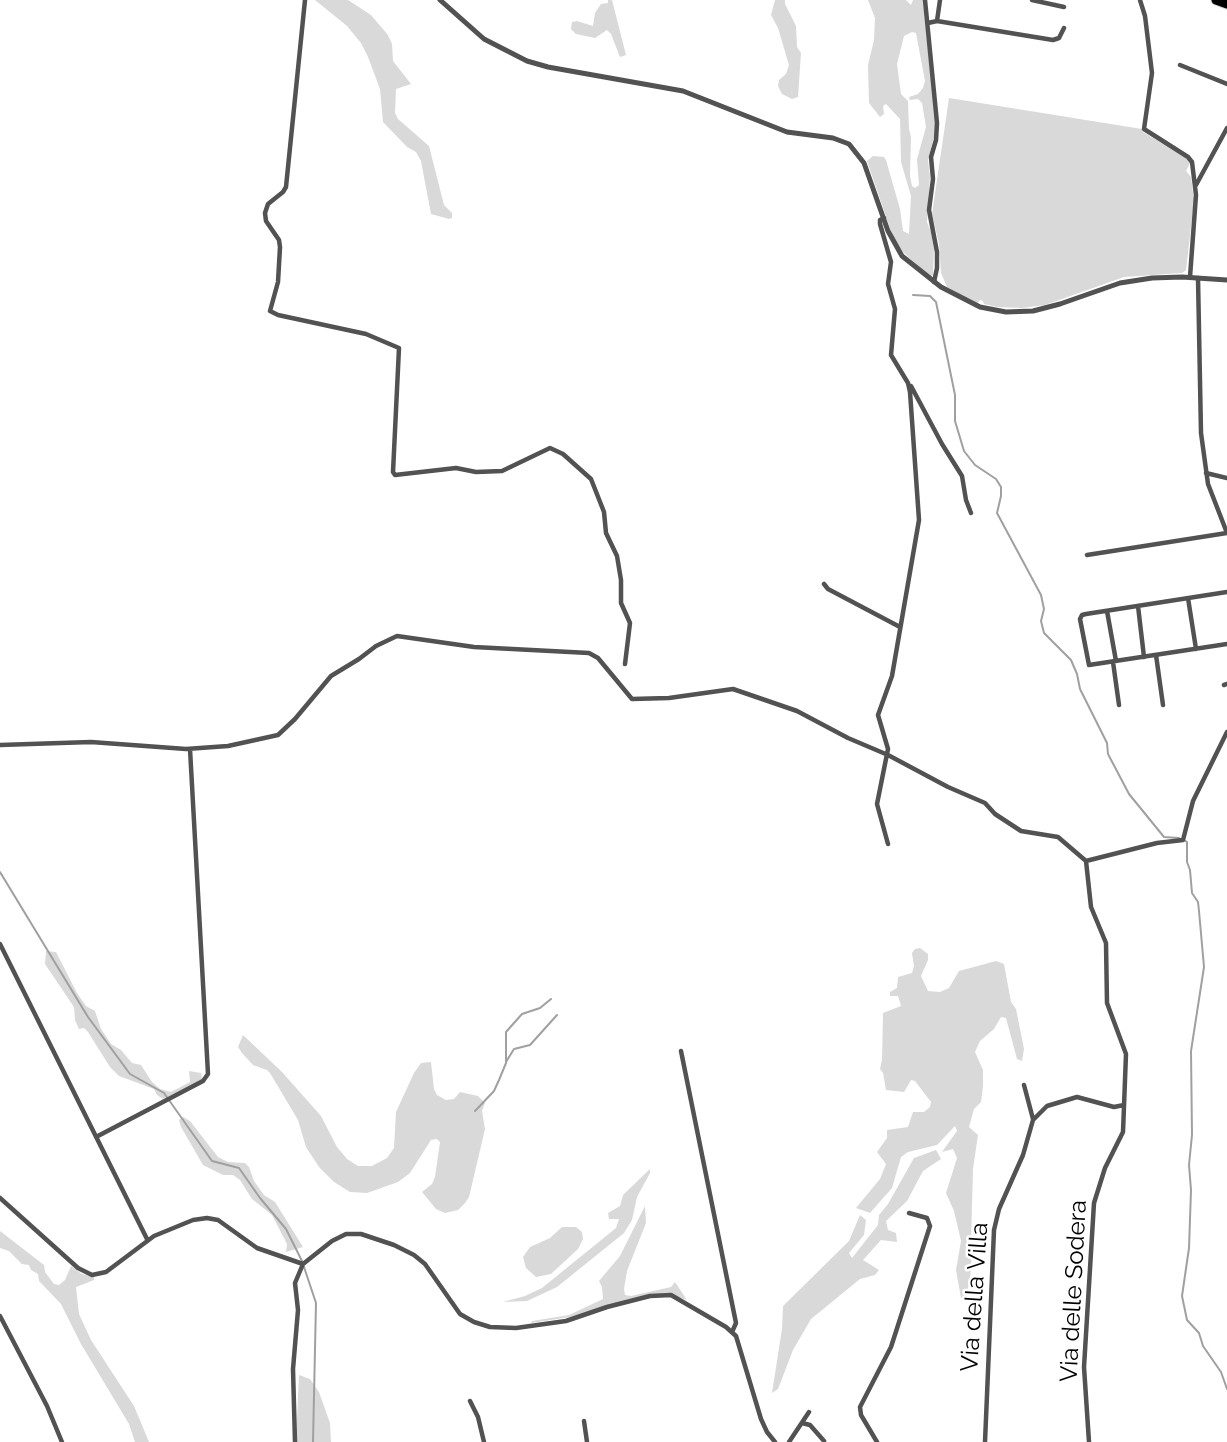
<!DOCTYPE html>
<style>
body{margin:0}
canvas{display:block;background:#fff}
</style>
<canvas width="1227" height="1442"></canvas>
<script>
const ctx = document.querySelector('canvas').getContext('2d');
ctx.lineJoin = 'round';
function fillPath(path, color) { ctx.fillStyle = color; ctx.fill(path, 'evenodd'); }
const poly = rows => new Path2D(rows.map(r => 'M' + r).join(''));
function strokePath(path, color, width, dash) { ctx.strokeStyle = color; ctx.lineWidth = width; ctx.lineCap = dash ? 'butt' : 'round'; ctx.setLineDash(dash || []); ctx.stroke(path); }
function label(font, color, halo, rows, align = 'center') {
  ctx.font = font + ' Raleway,sans-serif'; ctx.lineWidth = 5; ctx.setLineDash([]); ctx.textBaseline = 'middle'; ctx.strokeStyle = halo; ctx.fillStyle = color; for (const [text, x, y, turn = 0] of rows) {
    ctx.save(); ctx.translate(x, y); ctx.rotate((+turn || 0) * Math.PI / 180); ctx.textAlign = isNaN(turn) ? turn : align; if (halo) ctx.strokeText(text, 0, 0); ctx.fillText(text, 0, 0); ctx.restore();
  }
}
fillPath(poly([
 [315,0,348,0,371,15,388,35,392,44,393,61,411,84,396,89,395,113,398,119,429,146,444,205,452,213,452,218,449,219,431,214,421,161,416,152,407,147,383,122,380,89,368,57,361,43,347,26],
 [608,0,612,0,626,55,620,57,611,34,607,30,595,38,576,34,571,29,572,22,577,21,593,26,595,13,601,4,608,3],
 [775,0,785,0,785,4,796,26,797,47,801,53,798,97,792,99,782,94,778,86,779,80,786,74,789,65,778,28,771,15],
 [868,0,906,0,911,5,913,0,923,0,936,129,928,160,930,177,927,222,931,232,934,249,933,275,930,277,903,252,893,237,867,161,873,156,884,157,886,160,900,209,903,231,909,234,911,196,901,162,900,119,886,104,883,106,884,114,880,117,869,103,868,65,874,40,875,18],
 [912,32,916,33,925,81,923,88,918,94,909,97,910,100,918,99,922,103,926,127,917,159,919,185,915,188,912,186,910,176,911,137,909,129,908,101,901,94,897,64,904,36],
 [949,98,1142,129,1143,132,1191,161,1186,171,1191,177,1194,201,1186,270,1182,273,1124,277,1045,305,1022,308,997,307,984,304,983,301,980,300,977,304,947,287,941,273,939,244,932,214],
 [920,948,928,954,928,960,921,976,928,991,940,992,949,988,959,971,996,961,1004,964,1011,1002,1016,1009,1024,1049,1022,1061,1017,1059,1006,1018,1001,1017,994,1029,980,1041,975,1052,983,1070,983,1086,981,1102,974,1109,969,1127,978,1135,973,1169,971,1242,972,1252,970,1281,966,1295,961,1298,956,1270,961,1241,954,1211,946,1193,957,1158,953,1149,942,1152,957,1131,955,1126,937,1145,908,1152,901,1157,892,1188,870,1213,856,1208,880,1179,886,1164,877,1152,887,1138,887,1130,908,1127,913,1112,924,1112,930,1107,931,1102,915,1081,911,1080,904,1092,886,1090,883,1073,880,1069,882,1060,883,1013,901,1006,898,996,890,996,890,992,897,988,898,977,912,973,914,966,912,953,915,949],
 [46,951,56,952,77,993,86,1006,95,1011,101,1029,111,1044,121,1050,132,1063,141,1065,152,1082,160,1089,171,1092,190,1082,189,1071,201,1073,202,1080,163,1099,157,1095,154,1089,119,1076,110,1067,88,1032,84,1028,79,1029,75,1020,74,1007,45,964],
 [243,1035,282,1072,321,1116,337,1147,347,1159,358,1166,372,1166,387,1158,394,1148,396,1112,414,1073,421,1063,431,1062,434,1089,437,1095,446,1100,454,1099,460,1092,478,1096,485,1103,482,1111,485,1129,469,1197,465,1203,458,1210,445,1213,436,1209,422,1192,432,1184,435,1177,440,1142,437,1139,431,1140,410,1173,398,1182,367,1193,350,1192,334,1182,319,1167,306,1147,298,1120,270,1073,267,1070,253,1065,242,1053,238,1047],
 [183,1117,190,1121,218,1157,228,1162,245,1163,249,1167,254,1181,264,1195,275,1202,303,1247,286,1252,287,1244,272,1215,252,1199,240,1180,233,1175,223,1175,203,1165,181,1127,179,1120],
 [936,1150,941,1159,923,1171,907,1201,886,1221,888,1230,896,1233,897,1242,881,1240,863,1260,879,1270,875,1275,860,1279,811,1319,793,1350,778,1389,772,1393,782,1329,783,1306,849,1241,860,1215,866,1220,864,1235,849,1253,852,1258,878,1225,879,1215,888,1204,914,1158],
 [650,1169,650,1173,637,1197,632,1220,624,1233,557,1287,527,1301,503,1302,525,1296,542,1288,616,1228,619,1219,609,1219,608,1213,620,1206,623,1195],
 [645,1206,646,1223,627,1271,624,1289,625,1295,631,1296,671,1287,675,1282,687,1300,666,1293,570,1317,531,1323,532,1321,569,1315,603,1299,602,1287,599,1281,620,1256],
 [562,1227,576,1227,582,1232,583,1239,578,1249,551,1274,536,1277,526,1268,523,1257,530,1247,550,1238],
 [0,1231,44,1265,45,1272,54,1284,59,1285,65,1280,71,1266,82,1274,94,1277,94,1280,76,1287,79,1314,91,1340,134,1406,149,1442,135,1442,129,1424,81,1344,61,1304,39,1281,38,1274,31,1270,29,1265,22,1264,9,1251,0,1248],
 [299,1375,310,1379,319,1392,330,1423,331,1442,296,1442]
]), '#d9d9d9');
strokePath(poly([
 [913,295,930,296,936,302,955,395,955,421,964,451,975,465,996,479,1001,487,1001,496,997,513,1041,595,1044,609,1041,621,1044,633,1071,660,1077,674,1080,689,1107,743,1108,754,1129,794,1164,837,1179,838],
 [1184,840,1187,842,1187,862,1190,870,1192,893,1198,902,1199,911,1204,967,1191,1051,1192,1135,1189,1165,1191,1190,1189,1248,1182,1296,1187,1320,1199,1333,1203,1346,1221,1372,1227,1389],
 [0,872,88,1017,130,1074,164,1093,212,1161,239,1168,260,1198,286,1229,302,1261],
 [506,1062,514,1049,530,1045,557,1015],
 [475,1111,494,1091,499,1080,506,1063,506,1032,522,1014,540,1008,551,999],
 [304,1267,316,1303,313,1442]
]), '#a0a0a0', 2);
const trunk = poly([
 [1216,0,1227,4]
]);
strokePath(trunk, '#dbdbdb', 11);
strokePath(poly([
 [305,0,286,187,283,192,268,204,265,213,266,221,279,240,280,247,278,282,270,311,278,315,366,334,399,348,393,472,395,475,456,468,476,472,502,471,550,448,563,454,591,479,604,512,606,533,617,556,621,580,621,603,630,623,625,664],
 [925,0,937,123,936,140,931,157,933,179,929,210,937,252,937,268,934,282],
 [1032,0,1064,7],
 [1140,0,1145,16,1152,73,1144,129,1188,157,1192,162,1196,195,1190,277],
 [937,21,940,0],
 [928,23,937,21,1053,40,1059,38,1064,28],
 [1180,65,1227,84],
 [1196,185,1227,128],
 [884,218,880,220,880,224,891,262,888,284,895,309,891,355,908,383,910,392,919,520,892,676,878,715,888,749,877,804,888,844],
 [911,386,942,444,962,476,966,500,971,513],
 [1206,473,1227,478],
 [1087,555,1227,533,1208,484,1201,433,1198,278],
 [824,584,828,589,900,627],
 [1227,592,1086,614,1082,615,1080,619,1089,665,1227,644],
 [1188,598,1196,649],
 [1138,606,1144,657],
 [1107,611,1116,661],
 [1156,655,1163,705],
 [1113,662,1119,705],
 [1224,685,1227,684],
 [0,745,91,742,186,749,228,746,278,735,295,719,331,676,359,659,376,646,397,636,474,647,589,653,598,658,632,699,669,698,733,689,797,711,848,738,888,755,948,787,985,803,995,814,1021,831,1058,837,1086,861],
 [1086,861,1091,907,1106,943,1107,1003,1126,1054,1123,1132,1105,1168,1094,1203,1084,1367,1089,1442],
 [1086,861,1157,843,1183,840,1193,801,1227,732],
 [0,944,147,1239],
 [681,1051,736,1323,732,1332],
 [1024,1085,1033,1119],
 [96,1137,203,1081,208,1074,190,749],
 [0,1198,78,1268,92,1275,106,1272,154,1236,193,1220,207,1218,218,1220,257,1248,303,1264,332,1241,346,1234,361,1234,394,1245,414,1255,425,1264,460,1314,474,1322,490,1327,516,1328,566,1321,607,1307,650,1296,671,1295,726,1327,736,1336,761,1419,767,1432,775,1442],
 [0,1316,47,1406,62,1442],
 [470,1401,478,1417,484,1442],
 [584,1421,587,1442],
 [802,1423,810,1425,824,1441],
 [295,1442,293,1369,298,1310,295,1283,303,1264],
 [789,1442,809,1412],
 [877,1442,861,1415,860,1407,891,1347,930,1226,927,1218,909,1213],
 [985,1442,994,1230,999,1209,1023,1155,1033,1120,1047,1106,1077,1097,1114,1107,1124,1105]
]), '#525252', 4.5);
strokePath(poly([
 [440,0,484,39,527,61,548,67,683,91,787,132,833,138,849,144,864,163,888,231,902,256,941,287,980,307,1006,312,1033,311,1060,304,1120,283,1152,278,1182,277,1227,280]
]), '#525252', 5);
strokePath(trunk, '#000', 9);
label('24px', '#000', '#fff', [
 ["Via delle Sodera",1074,1291,-87],
 ["Via della Villa",975,1297,-86]
]);
</script>
